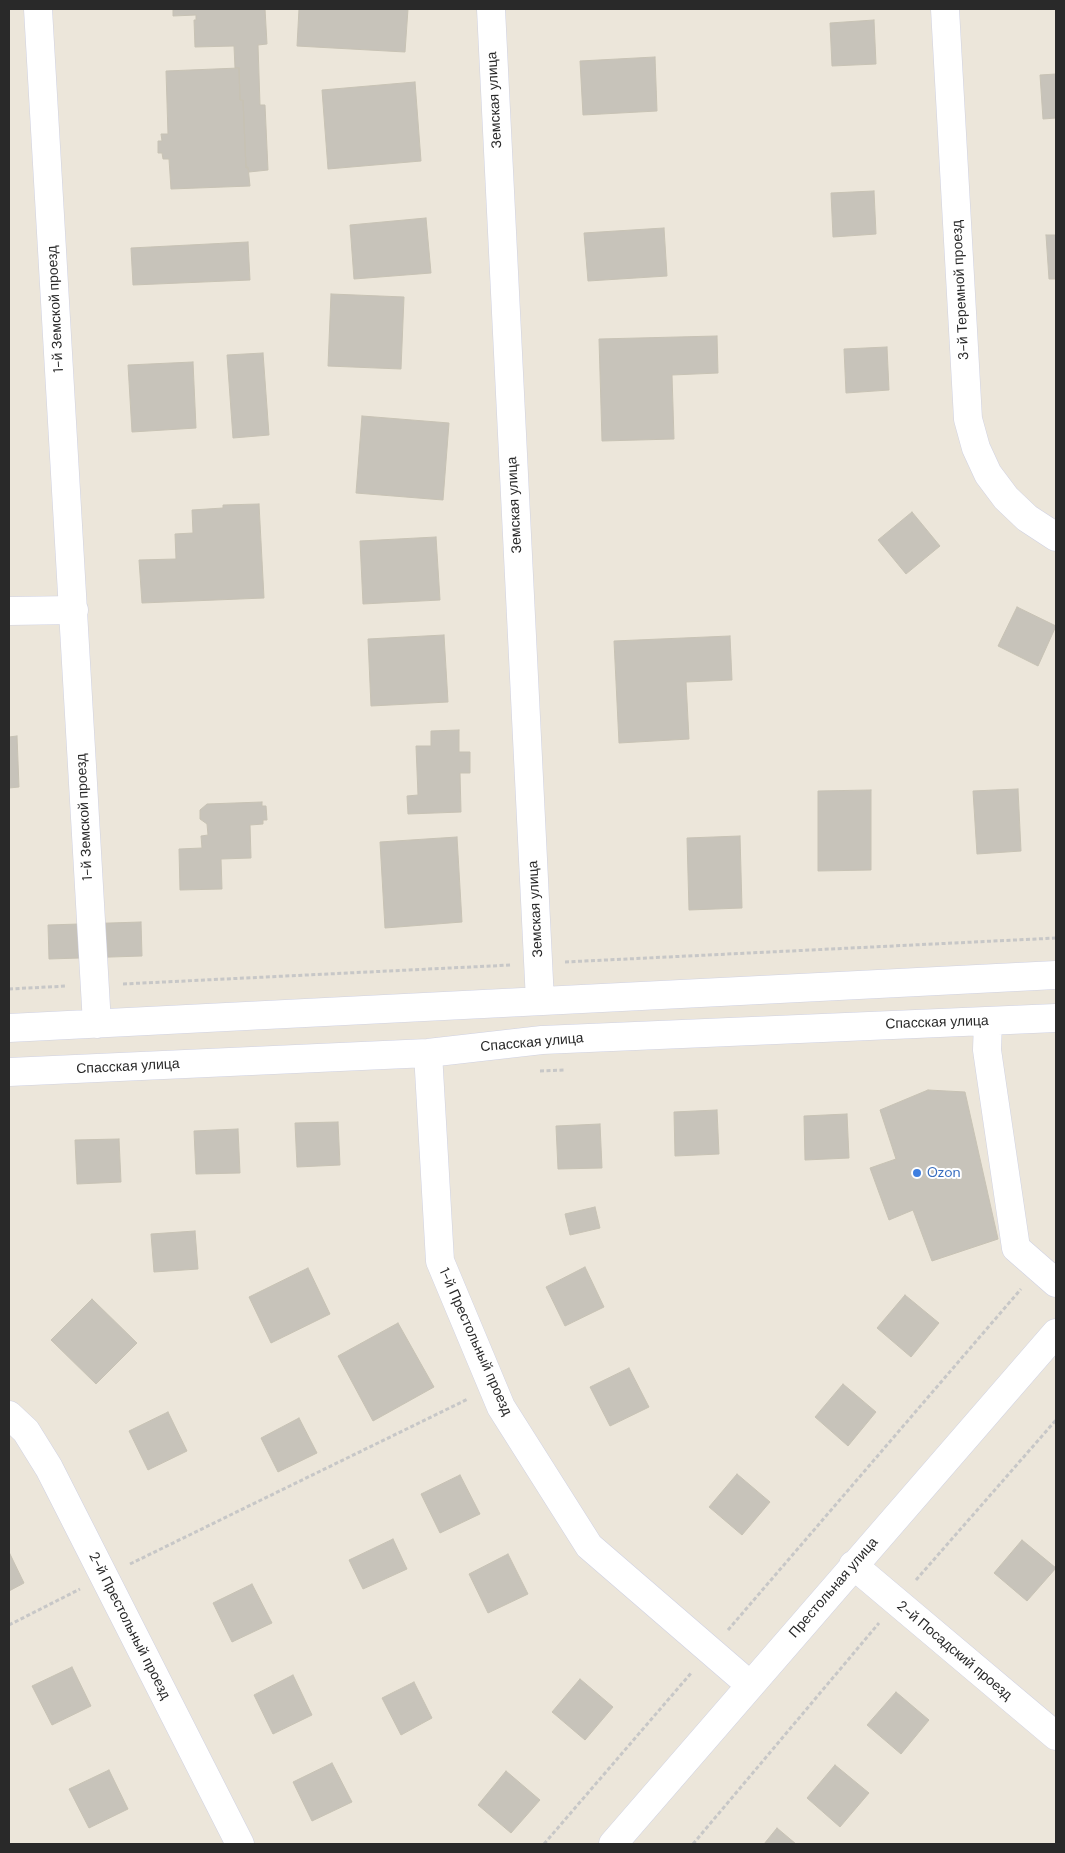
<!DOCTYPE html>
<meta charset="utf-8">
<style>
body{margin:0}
#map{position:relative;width:1065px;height:1853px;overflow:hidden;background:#ece6da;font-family:"DM Sans",sans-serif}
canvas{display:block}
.frame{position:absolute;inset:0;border:10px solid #292929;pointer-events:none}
</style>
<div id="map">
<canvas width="1065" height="1853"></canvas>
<div class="frame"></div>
</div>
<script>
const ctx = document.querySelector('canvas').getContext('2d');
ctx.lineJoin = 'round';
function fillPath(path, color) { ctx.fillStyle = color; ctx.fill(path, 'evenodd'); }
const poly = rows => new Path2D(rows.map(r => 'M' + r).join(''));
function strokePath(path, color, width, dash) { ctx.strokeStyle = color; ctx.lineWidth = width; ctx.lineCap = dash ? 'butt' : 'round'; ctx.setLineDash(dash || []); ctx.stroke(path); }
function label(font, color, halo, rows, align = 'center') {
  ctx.font = font + ' "DM Sans",sans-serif'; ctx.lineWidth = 4; ctx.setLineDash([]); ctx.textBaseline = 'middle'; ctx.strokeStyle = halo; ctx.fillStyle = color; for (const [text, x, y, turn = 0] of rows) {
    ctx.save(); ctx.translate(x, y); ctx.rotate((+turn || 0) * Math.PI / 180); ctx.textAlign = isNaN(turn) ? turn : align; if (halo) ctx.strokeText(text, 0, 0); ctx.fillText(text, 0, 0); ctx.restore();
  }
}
const building = poly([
 [173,9,265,9,267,44,258,45,260,105,265,105,268,170,249,172,248,167,246,168,243,100,240,100,239,68,235,68,234,46,195,47,194,20,196,20,196,15,173,16,173,9],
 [299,9,408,9,405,52,297,46,299,9],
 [874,20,876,64,832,66,830,23,874,20],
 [655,57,657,111,583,115,580,61,655,57],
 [239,68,240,100,243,100,246,168,248,167,250,186,171,189,169,159,163,159,162,153,158,153,158,141,162,141,161,134,168,134,166,71,239,68],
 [1056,74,1056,118,1043,119,1040,75,1056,74],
 [415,82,421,161,328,169,322,90,415,82],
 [874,191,876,234,833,237,831,193,874,191],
 [426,218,431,273,354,279,350,225,426,218],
 [664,228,667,276,588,281,584,233,664,228],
 [1046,235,1056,235,1056,279,1049,279,1046,235],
 [248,242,250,280,133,285,131,248,248,242],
 [331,294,404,297,401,369,328,366,331,294],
 [717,336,718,373,672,375,674,439,602,441,599,339,717,336],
 [887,347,889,390,846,393,844,349,887,347],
 [263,353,269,435,233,438,227,355,263,353],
 [193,362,196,428,132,432,128,365,193,362],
 [362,416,449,423,443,500,356,493,362,416],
 [259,504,264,598,142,603,139,560,176,559,175,534,193,533,192,510,223,508,223,505,259,504],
 [912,512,940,546,906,574,878,540,912,512],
 [436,537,440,600,363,604,360,541,436,537],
 [1017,607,1056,626,1038,666,998,646,1017,607],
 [444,635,448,702,371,706,368,639,444,635],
 [730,636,732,680,686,682,689,739,619,743,614,641,730,636],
 [459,730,459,752,470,752,470,773,460,773,461,812,408,814,407,796,418,795,416,746,431,746,431,731,459,730],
 [17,736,19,787,9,788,9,737,17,736],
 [1018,789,1021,851,977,854,973,791,1018,789],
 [871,790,871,870,818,871,818,791,871,790],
 [262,802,262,806,266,806,267,820,263,820,263,824,250,825,251,858,221,859,222,889,180,890,179,849,202,848,201,836,208,835,207,824,200,819,200,810,207,804,262,802],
 [740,836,742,908,689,910,687,838,740,836],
 [457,837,462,922,385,928,380,842,457,837],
 [141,922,142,956,49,959,48,925,141,922],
 [928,1090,965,1092,998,1239,932,1261,913,1210,889,1220,870,1168,896,1159,880,1110,928,1090],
 [717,1110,719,1154,675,1156,674,1112,717,1110],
 [847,1114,849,1158,805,1160,804,1116,847,1114],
 [338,1122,340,1165,297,1167,295,1123,338,1122],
 [600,1124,602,1168,558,1169,556,1126,600,1124],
 [238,1129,240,1173,196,1174,194,1131,238,1129],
 [119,1139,121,1182,77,1184,75,1140,119,1139],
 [595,1207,600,1228,570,1235,565,1214,595,1207],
 [195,1231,198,1269,154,1272,151,1234,195,1231],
 [585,1267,604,1307,565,1326,546,1287,585,1267],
 [308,1268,330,1314,271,1343,249,1297,308,1268],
 [905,1295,939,1323,911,1357,877,1328,905,1295],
 [92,1299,137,1343,96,1384,51,1340,92,1299],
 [398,1323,434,1387,373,1421,338,1356,398,1323],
 [629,1368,649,1407,610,1426,590,1387,629,1368],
 [843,1384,876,1412,848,1446,815,1417,843,1384],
 [168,1412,187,1451,148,1470,129,1431,168,1412],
 [299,1418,317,1453,278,1472,261,1438,299,1418],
 [737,1474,770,1502,742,1535,709,1507,737,1474],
 [460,1475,480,1514,440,1533,421,1494,460,1475],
 [393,1539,407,1569,363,1589,349,1560,393,1539],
 [1022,1540,1056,1568,1027,1601,994,1573,1022,1540],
 [9,1552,24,1583,9,1591,9,1552],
 [508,1554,528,1594,488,1613,469,1574,508,1554],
 [252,1584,272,1623,232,1642,213,1603,252,1584],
 [72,1667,91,1706,52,1725,32,1686,72,1667],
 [293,1675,312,1715,273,1734,254,1695,293,1675],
 [580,1679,613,1707,585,1740,552,1712,580,1679],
 [414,1682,432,1718,401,1735,382,1698,414,1682],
 [896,1692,929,1720,901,1754,867,1725,896,1692],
 [332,1763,352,1802,312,1821,293,1782,332,1763],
 [835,1765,869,1793,840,1827,807,1798,835,1765],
 [109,1770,128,1809,89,1828,69,1789,109,1770],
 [506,1771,540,1800,511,1833,478,1805,506,1771],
 [777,1828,796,1844,764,1844,777,1828]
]);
fillPath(building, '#c7c3ba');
strokePath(building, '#c7c2b4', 1);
const minor = poly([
 [38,9,97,1024],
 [491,9,540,1001],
 [945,9,968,419,976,448,988,474,1006,498,1027,518,1056,537],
 [9,611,74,610],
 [988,1021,987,1050,1016,1248,1056,1283],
 [9,1028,1056,975],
 [428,1053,440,1261,501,1407,589,1546,750,1685],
 [9,1072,428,1053,542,1040,1056,1018],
 [9,1415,26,1431,49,1468,240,1844],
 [853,1565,1056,1736],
 [613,1844,1056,1333]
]);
strokePath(minor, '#cfd1e2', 29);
strokePath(poly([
 [565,962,1056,938],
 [123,984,511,965],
 [9,989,67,986],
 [540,1071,566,1070],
 [130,1564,468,1399],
 [916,1580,1056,1420],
 [9,1625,80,1589],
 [728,1630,1021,1289],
 [544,1844,692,1672],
 [693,1844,879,1623]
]), '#c7c7c7', 3, [4, 2.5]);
strokePath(minor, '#fff', 28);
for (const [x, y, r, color] of [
 [917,1173,5,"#3f7fe0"]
]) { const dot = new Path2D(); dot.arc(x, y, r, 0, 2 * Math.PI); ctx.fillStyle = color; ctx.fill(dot); strokePath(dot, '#fff', 2); }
label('14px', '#292929', '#fff', [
 ["Земская улица",495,100,-93],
 ["3-й Теремной проезд",961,290,-93],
 ["1-й Земской проезд",56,309,-93],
 ["Земская улица",515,505,-93],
 ["1-й Земской проезд",85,817,-93],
 ["Земская улица",536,909,-93],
 ["Спасская улица",937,1023,-2],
 ["Спасская улица",532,1043,-5],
 ["Спасская улица",128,1067,-3],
 ["1-й Престольный проезд",475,1342,66],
 ["Престольная улица",834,1588,-49],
 ["2-й Престольный проезд",129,1626,63],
 ["2-й Посадский проезд",954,1651,40]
]);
label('14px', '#366cbe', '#fff', [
 ["Ozon",927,1173]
], 'left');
</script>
